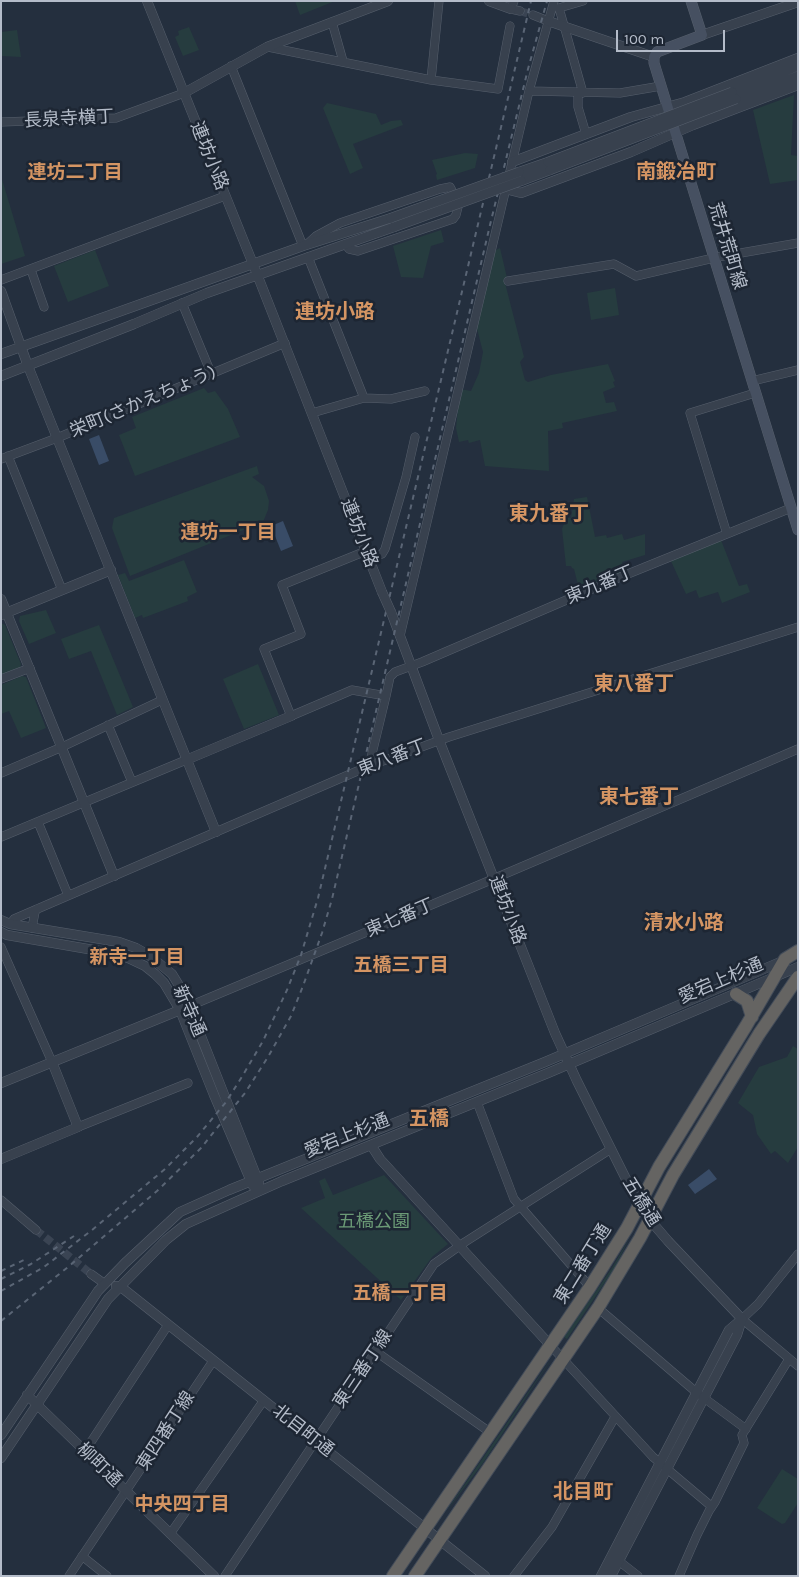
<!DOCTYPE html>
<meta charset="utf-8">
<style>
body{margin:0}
#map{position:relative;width:799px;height:1577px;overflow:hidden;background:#242f3e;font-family:Karla,sans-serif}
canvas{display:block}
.frame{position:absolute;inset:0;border:2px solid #b4bcc9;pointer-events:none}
.scale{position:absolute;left:616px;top:30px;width:109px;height:22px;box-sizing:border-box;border:2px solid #b4bcc9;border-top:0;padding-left:6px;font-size:15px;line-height:18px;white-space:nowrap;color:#b4bcc9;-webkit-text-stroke:4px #1d2633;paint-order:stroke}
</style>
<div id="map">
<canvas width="799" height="1577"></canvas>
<div class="frame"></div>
<div class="scale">100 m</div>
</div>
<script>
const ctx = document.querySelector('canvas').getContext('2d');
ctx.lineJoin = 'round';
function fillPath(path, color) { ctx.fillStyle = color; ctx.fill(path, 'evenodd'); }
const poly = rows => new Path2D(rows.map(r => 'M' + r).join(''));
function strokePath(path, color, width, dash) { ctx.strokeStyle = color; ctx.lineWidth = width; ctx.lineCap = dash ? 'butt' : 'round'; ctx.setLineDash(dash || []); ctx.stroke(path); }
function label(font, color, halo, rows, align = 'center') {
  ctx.font = font + ' Karla,"Noto Sans JP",sans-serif'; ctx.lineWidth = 5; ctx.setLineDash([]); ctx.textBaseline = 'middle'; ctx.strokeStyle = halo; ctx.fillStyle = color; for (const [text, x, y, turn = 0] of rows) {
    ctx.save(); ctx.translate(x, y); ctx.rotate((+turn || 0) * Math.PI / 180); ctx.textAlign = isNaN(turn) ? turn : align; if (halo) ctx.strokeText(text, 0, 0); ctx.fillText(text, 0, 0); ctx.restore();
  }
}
fillPath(poly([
 [295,1,335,1,300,15],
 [189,27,199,50,183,56,175,37,179,35,178,31],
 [17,30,21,57,1,56,1,32],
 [794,95,791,155,798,156,798,180,770,184,753,110],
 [327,103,376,114,381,125,391,121,401,120,403,125,353,144,363,168,350,174,323,108],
 [465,153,478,154,475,168,437,180,436,175,437,174,432,160],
 [1,176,25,256,1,264],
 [441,230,444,242,431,246,423,278,401,277,393,246],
 [500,248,507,278,504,279,524,357,520,362,525,380,528,382,551,375,608,364,615,381,613,382,615,387,603,392,606,403,614,402,617,411,562,423,563,428,548,431,549,471,485,466,480,440,469,443,468,440,459,442,456,428,460,389,471,391,479,373,483,352,476,325,489,270,496,250],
 [95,250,109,286,68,302,54,266],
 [615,288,619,315,591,320,587,293],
 [204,388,208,393,215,391,228,409,240,437,135,476,119,435,136,428,132,417],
 [257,466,259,474,252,477,264,486,269,501,268,510,263,522,130,576,112,528,114,518],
 [587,497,595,537,606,535,607,538,622,534,624,540,645,534,645,555,622,562,623,565,617,567,620,573,579,589,574,569,572,568,571,566,566,566,562,529,566,518,571,518,574,499],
 [721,540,739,586,747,584,750,592,722,603,718,592,699,598,696,590,686,594,671,561],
 [184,560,197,592,187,597,188,601,143,618,142,615,135,618,118,575,125,573,129,581],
 [46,610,56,633,29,644,19,621,20,616],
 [1,623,5,625,21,664,20,668,1,676],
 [99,625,133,707,117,715,91,651,69,659,61,639],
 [258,664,279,715,244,729,223,679],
 [22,676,26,677,46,728,21,738,9,711,1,714,1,685],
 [793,1046,798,1049,798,1147,788,1163,775,1151,771,1154,757,1134,753,1115,738,1103,759,1067,787,1057],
 [384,1175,448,1244,432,1257,401,1300,301,1208,325,1198,319,1181,325,1178,333,1195],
 [630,1237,614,1269,567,1339,564,1337,612,1268],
 [550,1361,483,1463,445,1513,549,1362],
 [782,1469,798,1479,798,1503,785,1523,782,1524,757,1508]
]), '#263c3f');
fillPath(poly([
 [99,435,109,461,99,465,89,439],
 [283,521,293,546,281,551,271,526],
 [709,1169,717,1179,695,1194,688,1185]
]), '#394c67');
strokePath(poly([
 [520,11,533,15],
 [36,1230,91,1274]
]), '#3a4453', 8, [8, 4]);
const minor = poly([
 [514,1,511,9,520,11],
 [583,1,559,8,583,93],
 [533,15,548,21],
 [332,22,343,61],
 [268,47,431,80,498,89,510,26],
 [231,66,303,246],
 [431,80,439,1],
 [529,91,620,93,661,86],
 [578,93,578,107,586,134],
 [1,122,116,118,184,93],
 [306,245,316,236,340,223,440,189,450,187,457,200,458,207,456,215,453,219,358,251,349,249,345,244],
 [308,257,364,398],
 [31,270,44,307],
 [1,280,225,196],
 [508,281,614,264,636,276,718,257,798,243],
 [182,303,211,373],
 [752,381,798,370],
 [312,413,364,398,391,399,425,391],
 [8,456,62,590],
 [1,459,57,438,285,343],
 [727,534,690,413,755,393],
 [366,551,282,585,301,634,264,649,291,716,352,690,386,696,390,677,395,672,422,662,613,580,791,508],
 [369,558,382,554,385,549,406,477,415,437],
 [400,636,529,91,554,1],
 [1,679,30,668],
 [108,725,132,782],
 [369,766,386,696],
 [1,773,62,747,162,700],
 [38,822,68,895],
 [1,837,186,760],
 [10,924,14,919,369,766,449,737,798,627],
 [32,928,35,912,37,909],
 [1,947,52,1062],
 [180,1010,486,882,798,749],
 [477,1102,514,1199,590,1287],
 [78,1127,188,1083],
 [1,1200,36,1230],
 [798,1254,758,1304,742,1319,798,1366],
 [91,1274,105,1284],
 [598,1308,696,1392,746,1429],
 [551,1346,653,1457,711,1506],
 [375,1351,491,1433],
 [85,1451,168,1325],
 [170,1534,264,1400],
 [82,1556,107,1576],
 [615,1558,638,1576],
 [69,1576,213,1361],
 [225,1576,434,1264,465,1242,611,1149],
 [514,1576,552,1527,615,1417],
 [679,1576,697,1535,709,1511,715,1502,744,1443,742,1435,789,1359]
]);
const tertiary = poly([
 [147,1,253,264,382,592],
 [489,1,511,9],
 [548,21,654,57],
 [702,35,798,2],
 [732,92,798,66],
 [184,93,267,47,388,1],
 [736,99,798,76],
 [512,162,631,117,685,102,798,58],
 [519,172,548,162],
 [521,181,550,170],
 [505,189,521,193,631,152,693,125,798,85],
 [1,291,28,366,216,832],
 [1,354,303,246,391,218],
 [1,376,134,324,207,293,394,227],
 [1,599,114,876],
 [391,612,439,740,555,1033,577,1081,628,1183,650,1220,668,1241,742,1319],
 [1,615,111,570],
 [186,760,291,716],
 [1,920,10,924,119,942,136,948,150,956,172,974,183,992,189,1006,259,1183],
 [1,932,7,935,111,953,128,958,145,966,155,974,164,983,180,1010,214,1095,253,1186],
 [1,1083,180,1010],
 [371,1145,380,1159,551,1346],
 [1,1159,78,1127,52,1062],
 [116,1286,121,1287,485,1576],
 [27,1395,214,1576],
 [1,1435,98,1291,125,1263,180,1212,229,1190,545,1062,785,960],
 [1,1458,108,1299,166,1240,186,1224,282,1181,548,1073,798,967],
 [601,1576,729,1330,742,1319],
 [611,1576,737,1335,742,1319]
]);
const secondary = poly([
 [691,1,702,35,657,52,654,57,654,63,798,530]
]);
const trunk = poly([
 [736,994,747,1001,752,1017],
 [393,1576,590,1287,627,1228,659,1167,746,1026,785,959,798,951],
 [415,1576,598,1308,640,1238,673,1175,759,1034,798,977]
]);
strokePath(minor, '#565f6c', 9);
strokePath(tertiary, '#565f6c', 10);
strokePath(secondary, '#565f6c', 11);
strokePath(trunk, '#434c59', 14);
strokePath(minor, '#38414e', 8);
strokePath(tertiary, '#38414e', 9);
strokePath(secondary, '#465061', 10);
strokePath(trunk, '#656462', 12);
strokePath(poly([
 [1,1271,26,1259],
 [1,1279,31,1264,74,1236],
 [1,1291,44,1267,92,1230,165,1169,197,1137,226,1102,243,1075,263,1041,287,990,301,955,318,898,531,1],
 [1,1321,68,1267,157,1191,201,1148,245,1093,268,1057,291,1016,303,986,322,933,332,899,490,225,528,69,547,1]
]), '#5a6575', 2, [5, 5]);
const tertiaryBridge = poly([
 [548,162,732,92],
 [550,170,736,99],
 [391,218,519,172],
 [394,227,521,181],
 [382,592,391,612]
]);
strokePath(tertiaryBridge, '#565f6c', 10, []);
strokePath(tertiaryBridge, '#38414e', 9);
label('18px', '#b4bcc9', '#1d2633', [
 ["長泉寺横丁",69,119,-3],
 ["連坊小路",209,156,68],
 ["荒井荒町線",727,246,73],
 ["栄町(さかえちょう)",143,402,-23],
 ["連坊小路",359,533,69],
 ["東九番丁",600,585,-23],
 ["東八番丁",392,758,-21],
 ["連坊小路",507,910,69],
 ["東七番丁",400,918,-23],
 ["愛宕上杉通",721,981,-23],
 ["新寺通",189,1011,66],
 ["愛宕上杉通",347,1136,-22],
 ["五橋通",641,1202,58],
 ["東二番丁通",583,1264,-58],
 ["東三番丁線",363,1369,-56],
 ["東四番丁線",166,1431,-57],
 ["北目町通",303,1431,38],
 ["柳町通",99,1465,44]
]);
label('18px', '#6b9a76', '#1d2633', [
 ["五橋公園",374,1222]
]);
label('bold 19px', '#d59563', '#1d2633', [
 ["連坊二丁目",75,173],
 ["連坊一丁目",228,533],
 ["新寺一丁目",137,958],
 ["五橋三丁目",401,966],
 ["五橋一丁目",400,1294],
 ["中央四丁目",182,1505]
]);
label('bold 20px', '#d59563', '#1d2633', [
 ["南鍛冶町",676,172],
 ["連坊小路",335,312],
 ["東九番丁",549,514],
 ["東八番丁",634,684],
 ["東七番丁",639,797],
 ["清水小路",684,923],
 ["五橋",429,1119],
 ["北目町",583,1492]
]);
</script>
